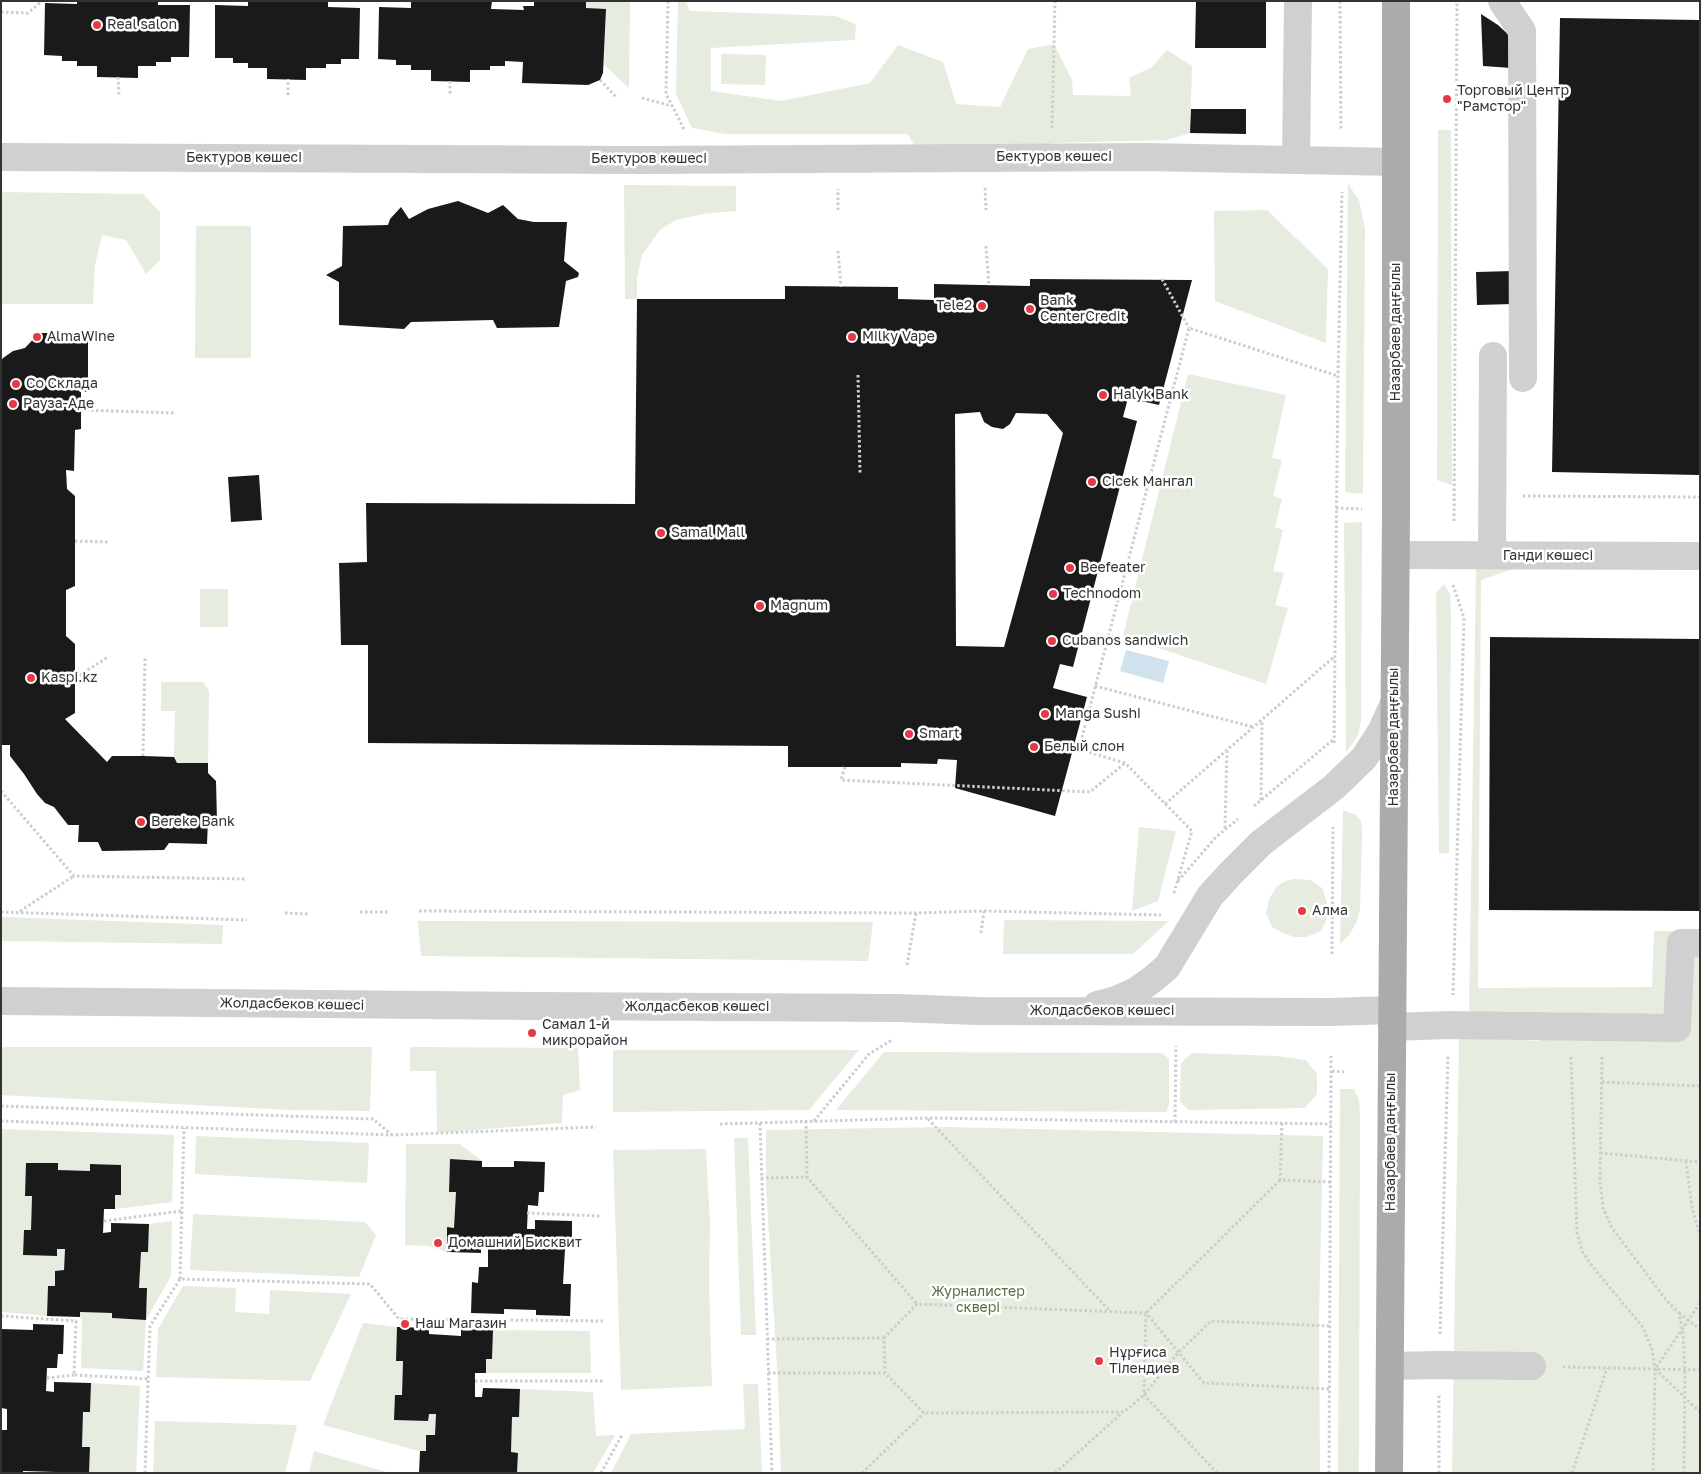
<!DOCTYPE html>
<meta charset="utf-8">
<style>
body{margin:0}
#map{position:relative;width:1701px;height:1474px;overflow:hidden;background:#fff;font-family:"Golos Text",sans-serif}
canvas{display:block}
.frame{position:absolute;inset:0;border:2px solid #333;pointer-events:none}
</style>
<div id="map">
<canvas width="1701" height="1474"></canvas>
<div class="frame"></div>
</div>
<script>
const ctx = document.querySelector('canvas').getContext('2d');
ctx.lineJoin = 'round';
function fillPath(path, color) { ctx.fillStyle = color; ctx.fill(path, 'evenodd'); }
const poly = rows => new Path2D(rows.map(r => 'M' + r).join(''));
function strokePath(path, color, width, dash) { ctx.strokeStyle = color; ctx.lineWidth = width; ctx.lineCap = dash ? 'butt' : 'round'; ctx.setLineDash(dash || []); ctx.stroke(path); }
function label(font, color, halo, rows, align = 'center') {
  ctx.font = font + ' "Golos Text",sans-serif'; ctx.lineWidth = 5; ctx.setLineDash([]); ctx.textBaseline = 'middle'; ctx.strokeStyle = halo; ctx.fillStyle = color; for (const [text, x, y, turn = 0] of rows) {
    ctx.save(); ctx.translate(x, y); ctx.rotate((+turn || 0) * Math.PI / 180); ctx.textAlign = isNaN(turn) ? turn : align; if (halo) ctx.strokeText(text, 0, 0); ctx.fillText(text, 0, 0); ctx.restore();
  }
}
fillPath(poly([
 [586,1,630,1,629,88,604,65,606,10,586,8],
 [678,1,686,1,690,11,835,16,856,24,855,40,711,48,711,91,781,101,870,83,898,45,943,62,956,104,1000,107,1028,49,1054,44,1072,80,1073,95,1131,96,1129,78,1152,67,1167,50,1192,66,1190,133,1167,140,1052,143,1051,146,914,145,908,134,725,134,692,128,676,94],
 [721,54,766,55,765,85,721,84],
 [1438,130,1451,130,1452,485,1437,480],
 [1348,184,1359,200,1365,229,1363,494,1345,492],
 [624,185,736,186,736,211,703,214,676,220,660,230,642,255,637,279,637,299,625,299],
 [1,192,143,194,160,212,160,260,146,274,126,240,102,235,95,265,93,304,1,304],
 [1267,210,1328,269,1326,343,1215,301,1214,211],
 [196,226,251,226,251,358,195,358],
 [1188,374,1286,395,1272,458,1282,460,1273,496,1282,499,1275,527,1283,530,1273,571,1284,573,1275,605,1288,608,1266,684,1123,636],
 [1362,522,1361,721,1358,735,1346,753,1344,523],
 [1476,569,1513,569,1481,580,1478,988,1652,987,1654,931,1700,931,1700,1473,1452,1473,1459,1037,1539,1041,1539,1012,1469,1012],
 [1444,584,1450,594,1451,613,1449,853,1439,854,1436,593],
 [200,589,228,589,228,627,200,627],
 [161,682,203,682,209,691,208,763,177,763,174,757,175,711,161,711],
 [1343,810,1356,815,1361,821,1362,831,1360,909,1357,921,1350,934,1340,944],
 [1139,827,1176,831,1158,901,1132,911],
 [1295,879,1311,880,1322,888,1330,912,1321,931,1306,937,1294,937,1283,933,1272,927,1266,913,1269,899,1277,886,1285,881],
 [1,917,223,925,222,944,1,941],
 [1004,920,1169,921,1133,954,1003,954],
 [418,921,873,922,868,961,421,956],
 [1,1047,372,1047,370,1111,291,1110,1,1095],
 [410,1047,578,1048,580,1090,563,1095,562,1123,437,1133,436,1071,410,1071],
 [613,1050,859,1050,809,1110,613,1112],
 [884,1052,1163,1053,1169,1059,1169,1105,1166,1112,836,1110],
 [1192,1053,1276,1056,1306,1060,1317,1074,1317,1094,1305,1108,1189,1110,1180,1102,1181,1063],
 [1340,1089,1354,1089,1359,1100,1360,1114,1359,1473,1338,1473],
 [948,1127,1323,1136,1319,1318,1320,1473,781,1473,778,1383,766,1186,766,1130],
 [1,1129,174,1135,172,1202,115,1209,115,1195,121,1195,121,1165,90,1164,90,1171,58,1170,58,1163,32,1196,31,1230,24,1231,23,1255,57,1256,57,1249,65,1249,64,1270,55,1271,55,1286,48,1286,47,1316,1,1312],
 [196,1136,369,1143,367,1183,195,1174],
 [734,1138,748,1138,756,1335,741,1335],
 [406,1144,460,1144,482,1161,450,1160,449,1192,456,1192,454,1228,448,1228,447,1252,428,1246,405,1245],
 [706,1149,710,1223,709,1281,712,1386,621,1390,613,1150],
 [193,1214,365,1222,376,1235,359,1277,190,1270],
 [172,1221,171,1276,146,1320,143,1371,81,1368,82,1320,80,1317,80,1312,112,1313,112,1318,146,1320,147,1288,139,1288,141,1252,148,1252,149,1224],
 [183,1286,236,1288,235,1312,269,1314,270,1290,351,1294,310,1381,156,1377,158,1329],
 [363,1323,397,1327,403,1361,402,1395,395,1420,428,1421,429,1414,436,1414,435,1435,426,1435,426,1451,419,1451,323,1425],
 [493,1330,590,1331,591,1373,486,1373,486,1359,492,1359],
 [91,1383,140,1386,136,1473,89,1473,90,1447,82,1447,83,1412,90,1412],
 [743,1384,758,1384,762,1473,611,1473,631,1434,745,1429],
 [520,1389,593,1392,596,1436,615,1435,593,1473,517,1473,518,1453,511,1452,512,1417,519,1417],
 [155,1421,297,1425,285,1473,153,1473],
 [314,1451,390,1473,309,1473]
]), '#e6ecdf');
fillPath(poly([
 [1126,650,1169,661,1163,683,1120,671]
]), '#cfe2ee');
fillPath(poly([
 [77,1,158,1,158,5,190,5,189,57,171,57,171,62,156,62,156,66,138,66,138,78,97,77,97,66,77,66,77,61,62,61,62,56,44,55,45,3,77,4],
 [248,1,328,1,328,7,360,8,359,59,341,59,341,64,326,64,326,68,306,68,306,80,267,79,267,68,248,68,248,63,233,63,233,58,215,58,215,5,248,6],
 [411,1,492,1,491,9,524,10,523,6,534,6,534,1,586,1,586,8,606,9,603,73,600,80,588,85,522,83,523,62,505,61,505,66,490,66,490,70,470,70,470,82,431,81,431,70,411,70,411,65,396,65,396,60,378,59,379,7,411,8],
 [1196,1,1266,1,1266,48,1195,48],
 [1481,14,1498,25,1511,37,1511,68,1483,66],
 [1560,18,1700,20,1700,475,1552,472],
 [1191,109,1246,109,1246,134,1190,133],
 [458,201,488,213,503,205,518,219,534,222,567,222,564,261,579,273,578,277,566,281,559,327,497,328,493,320,411,322,404,329,339,325,339,282,326,275,342,266,343,226,388,225,390,219,401,207,409,219,428,209],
 [1513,271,1513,304,1477,305,1476,272],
 [1030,279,1192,280,1159,405,1128,398,1123,417,1137,421,1073,667,1060,664,1053,688,1087,697,1055,816,955,788,957,760,938,759,937,764,901,763,901,767,788,767,788,746,368,743,368,645,341,645,339,563,367,562,366,503,635,504,637,299,785,299,785,286,898,287,898,299,934,300,934,284,1030,286],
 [980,412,984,422,992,427,1003,429,1010,424,1016,413,1047,414,1063,433,1004,647,956,646,955,414],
 [39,333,88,333,88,392,81,391,81,429,75,430,74,471,66,470,67,489,75,496,75,586,66,590,66,636,75,644,75,713,65,719,107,762,112,756,143,756,174,757,177,763,208,763,208,773,216,781,217,821,208,821,207,844,169,843,164,850,102,851,98,842,78,842,79,825,68,825,54,807,45,803,37,794,24,774,10,756,10,745,1,745,1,361,3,358,13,351,25,348],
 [259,475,262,520,231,522,228,477],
 [1490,637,1700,639,1700,911,1489,910],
 [450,1159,482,1161,482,1167,514,1167,514,1161,545,1162,544,1192,539,1192,538,1206,528,1205,527,1229,535,1229,535,1220,572,1221,572,1249,565,1249,563,1284,571,1284,570,1316,536,1315,536,1310,504,1309,504,1314,471,1313,472,1282,478,1283,479,1267,488,1267,488,1246,481,1245,481,1253,447,1252,447,1227,454,1228,456,1192,449,1192],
 [26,1163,58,1163,58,1170,90,1171,90,1164,121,1165,121,1195,115,1195,115,1209,104,1209,103,1233,111,1232,111,1223,149,1224,148,1252,141,1252,139,1288,147,1288,146,1320,112,1318,112,1313,80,1312,80,1317,47,1316,48,1286,55,1286,55,1271,64,1270,65,1249,57,1249,57,1256,23,1255,24,1230,31,1230,32,1196,25,1196],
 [33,1324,64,1325,63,1354,58,1354,57,1368,47,1368,46,1391,54,1392,54,1382,91,1383,90,1412,83,1412,82,1447,90,1447,89,1473,23,1471,23,1473,1,1473,1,1430,7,1430,7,1409,1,1408,1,1329,33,1330],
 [397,1327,429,1328,429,1334,461,1336,461,1329,493,1330,492,1359,486,1359,486,1373,475,1373,475,1397,482,1397,483,1388,520,1389,519,1417,512,1417,511,1452,518,1453,517,1473,419,1473,420,1451,426,1451,426,1435,435,1435,436,1414,429,1414,428,1421,394,1420,395,1395,402,1395,403,1361,396,1361]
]), '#1a1a1a');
strokePath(poly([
 [668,1,666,94,684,129],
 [1340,1,1341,130],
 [1,12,28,13,42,1],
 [118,77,119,95],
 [600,80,617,98],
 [450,81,450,96],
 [288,95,288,79],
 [642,98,672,106],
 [1052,128,1055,1],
 [985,188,986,210],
 [838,210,838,189],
 [986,246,989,286],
 [838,251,841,287],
 [1162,279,1189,328],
 [858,375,860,473],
 [81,410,176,413],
 [1523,496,1700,497],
 [1336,508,1362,509],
 [1454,521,1457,1],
 [75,541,110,542],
 [1453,585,1464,618,1453,995],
 [75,678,108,657],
 [1095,686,1253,727],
 [1334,743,1338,376,1342,192],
 [143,756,145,658],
 [845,767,841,780,1090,792,1125,763],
 [1,791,74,876,245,879],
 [1261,800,1262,720],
 [1165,804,1335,656],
 [1254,806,1334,739],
 [1225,828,1227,750],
 [1178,881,1216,837,1238,819],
 [1174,893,1192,831,1125,763,1079,749,1189,328,1338,376],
 [20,911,74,876],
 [419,911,916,913,984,911,1161,915],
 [1,912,247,920],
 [360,912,389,912],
 [285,913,308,914],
 [981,933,984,911],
 [1332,954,1333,827],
 [907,965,916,913],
 [1571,1057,1577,1233,1583,1253,1596,1271,1642,1326,1652,1349,1655,1369,1653,1473],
 [1602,1057,1600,1182,1603,1208,1612,1228,1667,1301,1679,1313,1683,1333,1685,1370,1684,1473],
 [1332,1071,1344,1072],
 [1602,1082,1700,1086],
 [1,1106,373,1119,391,1134],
 [928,1119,1109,1310],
 [1,1121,392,1135,596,1127],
 [806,1121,807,1177,917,1304],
 [814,1121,869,1054,892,1040],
 [1175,1122,1176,1046],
 [760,1123,772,1473],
 [1282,1123,1280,1180,1331,1182],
 [720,1124,927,1118,1331,1124],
 [1600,1153,1700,1162],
 [1686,1161,1692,1208,1700,1236],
 [761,1178,807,1177],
 [527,1213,600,1216],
 [104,1221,181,1211],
 [180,1279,184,1128],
 [1700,1303,1655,1369,1700,1412],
 [1679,1313,1700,1329],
 [1,1316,76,1321,74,1375,149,1379],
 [1440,1334,1448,1055],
 [884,1338,917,1304,1146,1313,1204,1383,1330,1389],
 [767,1339,884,1338,885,1373,924,1413,1124,1412,1144,1395,1178,1353,1211,1321,1330,1326],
 [1563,1367,1700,1370],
 [768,1373,885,1373],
 [47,1378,74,1375],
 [475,1381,605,1381],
 [145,1473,150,1326,180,1279,370,1284,399,1319,603,1321],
 [601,1473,622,1435],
 [862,1473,924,1413],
 [1055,1473,1123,1412],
 [1217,1473,1144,1395,1146,1313,1280,1180],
 [1329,1473,1331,1056],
 [1439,1473,1439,1395],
 [1572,1473,1607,1368]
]), '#cdcdcd', 3, [2.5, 2.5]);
strokePath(poly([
 [1502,1,1522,31,1523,378],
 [1,157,641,160,1146,157,1396,162],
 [1296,160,1298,1],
 [1396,555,1700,556],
 [1492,555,1493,356],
 [1,1001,532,1006,898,1008,978,1011,1331,1012,1392,1010],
 [1097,1005,1116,1000,1136,991,1153,979,1167,967,1210,896,1230,874,1261,843,1334,787,1364,758,1381,732,1395,701],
 [1392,1027,1448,1025,1677,1028,1681,943,1700,943],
 [1390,1366,1439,1365,1532,1366]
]), '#d0d0d0', 28);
strokePath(poly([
 [1389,1473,1396,510,1396,1]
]), '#ababab', 28);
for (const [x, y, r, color] of [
 [97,25,5,"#e63946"],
 [1447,99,5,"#e63946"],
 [982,306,5,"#e63946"],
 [1030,309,5,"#e63946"],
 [37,337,5,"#e63946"],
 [852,337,5,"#e63946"],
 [16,384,5,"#e63946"],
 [1103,395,5,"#e63946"],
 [13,404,5,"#e63946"],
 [1092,482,5,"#e63946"],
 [661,533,5,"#e63946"],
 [1070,568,5,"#e63946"],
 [1053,594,5,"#e63946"],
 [760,606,5,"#e63946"],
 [1052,641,5,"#e63946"],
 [31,678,5,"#e63946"],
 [1045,714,5,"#e63946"],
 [909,734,5,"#e63946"],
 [1034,747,5,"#e63946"],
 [141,822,5,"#e63946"],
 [1302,911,5,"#e63946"],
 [532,1033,5,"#e63946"],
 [438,1243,5,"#e63946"],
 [405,1324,5,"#e63946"],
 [1099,1361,5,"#e63946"]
]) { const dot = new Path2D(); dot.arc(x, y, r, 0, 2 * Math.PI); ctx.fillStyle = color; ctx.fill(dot); strokePath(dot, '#fff', 2); }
label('14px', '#333', '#fff', [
 ["Real salon",107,25],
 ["Торговый Центр",1457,91],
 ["\"Рамстор\"",1457,107],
 ["Bank",1040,301],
 ["CenterCredit",1040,317],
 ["Tele2",972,306,"right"],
 ["AlmaWine",47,337],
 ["Milky Vape",862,337],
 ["Со Склада",26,384],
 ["Halyk Bank",1113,395],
 ["Рауза-Аде",23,404],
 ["Cicek Мангал",1102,482],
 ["Samal Mall",671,533],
 ["Beefeater",1080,568],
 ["Technodom",1063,594],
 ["Magnum",770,606],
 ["Cubanos sandwich",1062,641],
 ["Kaspi.kz",41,678],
 ["Manga Sushi",1055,714],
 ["Smart",919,734],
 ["Белый слон",1044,747],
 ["Bereke Bank",151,822],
 ["Алма",1312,911],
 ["Самал 1-й",542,1025],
 ["микрорайон",542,1041],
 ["Домашний Бисквит",448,1243],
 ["Наш Магазин",415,1324],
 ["Нұрғиса",1109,1353],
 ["Тілендиев",1109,1369]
], 'left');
label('14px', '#333', '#fff', [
 ["Бектуров көшесі",1054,157],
 ["Бектуров көшесі",244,158],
 ["Бектуров көшесі",649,159],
 ["Назарбаев даңғылы",1396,332,-90],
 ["Ганди көшесі",1548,556],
 ["Назарбаев даңғылы",1394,737,-90],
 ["Жолдасбеков көшесі",292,1004,1],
 ["Жолдасбеков көшесі",697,1007],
 ["Жолдасбеков көшесі",1102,1011],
 ["Назарбаев даңғылы",1391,1142,-90]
]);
label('14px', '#56703f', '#fff', [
 ["Журналиcтер",978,1292],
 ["сквері",978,1308]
]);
</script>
